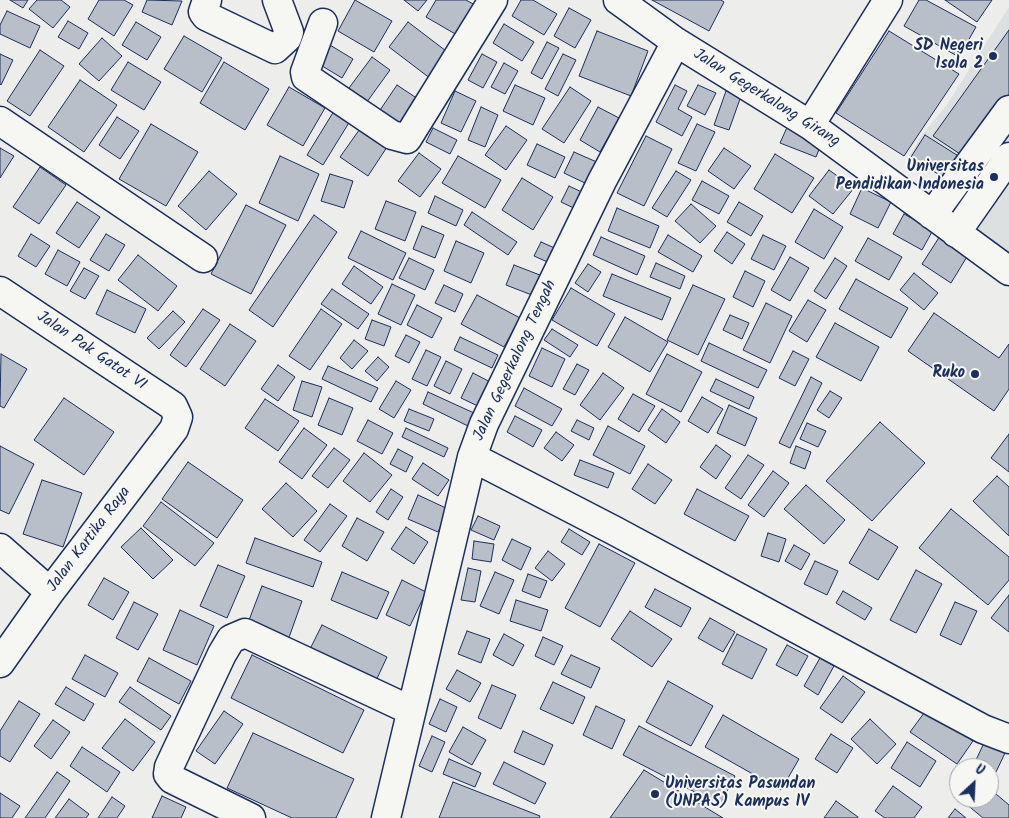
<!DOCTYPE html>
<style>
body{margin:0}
#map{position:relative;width:1009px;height:818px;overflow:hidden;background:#edeeec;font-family:Kalam,sans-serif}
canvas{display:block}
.north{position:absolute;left:949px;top:758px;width:50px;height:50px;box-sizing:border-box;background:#f6f6f2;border:1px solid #9ea6b7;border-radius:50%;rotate:25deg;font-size:14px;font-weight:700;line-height:20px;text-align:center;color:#1b2f5e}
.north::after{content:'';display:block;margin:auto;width:18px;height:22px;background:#1b2f5e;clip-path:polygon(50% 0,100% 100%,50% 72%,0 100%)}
</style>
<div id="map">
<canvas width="1009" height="818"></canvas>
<div class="north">U</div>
</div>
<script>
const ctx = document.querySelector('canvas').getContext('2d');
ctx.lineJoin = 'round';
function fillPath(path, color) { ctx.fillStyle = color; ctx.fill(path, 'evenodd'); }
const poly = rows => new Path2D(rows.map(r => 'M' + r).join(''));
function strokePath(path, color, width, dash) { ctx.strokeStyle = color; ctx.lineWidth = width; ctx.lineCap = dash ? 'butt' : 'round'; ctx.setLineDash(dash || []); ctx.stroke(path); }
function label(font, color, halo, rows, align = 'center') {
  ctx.font = font + ' Kalam,sans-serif'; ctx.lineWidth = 4; ctx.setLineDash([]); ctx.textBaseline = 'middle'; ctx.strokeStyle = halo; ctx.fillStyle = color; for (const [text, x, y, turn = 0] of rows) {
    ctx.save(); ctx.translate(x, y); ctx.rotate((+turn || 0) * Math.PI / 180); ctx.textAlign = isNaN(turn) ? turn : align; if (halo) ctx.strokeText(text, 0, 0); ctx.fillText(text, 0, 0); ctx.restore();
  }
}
fillPath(poly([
 [1009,7,1009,127,960,190,909,156,921,136,946,106],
 [1009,133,1009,267,947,222]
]), '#dde0e1');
const building = poly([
 [10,0,28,0,23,8,10,0],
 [37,0,61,0,70,7,53,28,29,9,37,0],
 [99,0,124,0,133,5,114,36,88,19,99,0],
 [147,0,182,1,172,25,142,12,147,0],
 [355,0,392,21,374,52,338,31,355,0],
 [404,0,427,0,418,11,404,0],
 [436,0,466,0,475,5,457,35,426,17,436,0],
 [521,0,533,0,557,14,544,35,512,16,521,0],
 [652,0,721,0,724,2,709,31,652,0],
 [919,0,926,0,976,27,959,57,904,26,919,0],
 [945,0,992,0,977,22,945,0],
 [569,8,591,20,575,48,554,36,569,8],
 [7,11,40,26,30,48,0,34,0,25,7,11],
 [68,21,88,33,79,49,58,37,68,21],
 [136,22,161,37,147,60,122,45,136,22],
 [408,22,450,54,431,79,389,47,408,22],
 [504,24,534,42,522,61,493,43,504,24],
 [1009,30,1009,100,966,158,933,136,1009,30],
 [597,31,648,51,631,96,579,76,597,31],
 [889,31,959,74,904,156,836,113,889,31],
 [184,36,222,58,202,92,164,69,184,36],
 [102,38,122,56,99,81,79,64,102,38],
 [325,42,353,59,342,78,314,61,325,42],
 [547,42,559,48,542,79,531,73,547,42],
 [40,50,64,66,30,116,7,101,40,50],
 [0,54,13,60,1,85,0,84,0,54],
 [482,54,497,62,483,88,468,80,482,54],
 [563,54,576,60,558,96,545,89,563,54],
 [372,57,390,70,364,106,346,92,372,57],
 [128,62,161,82,144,110,111,90,128,62],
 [224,62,269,89,245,130,200,103,224,62],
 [504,63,518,71,505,94,491,87,504,63],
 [80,80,117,105,84,152,48,127,80,80],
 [397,85,418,99,398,130,376,116,397,85],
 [515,85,545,98,533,125,503,111,515,85],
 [675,85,687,91,678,109,692,117,682,136,656,122,675,85],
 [698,85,716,93,705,115,687,106,698,85],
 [289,87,325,108,303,146,267,125,289,87],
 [570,87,591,101,564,143,542,129,570,87],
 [455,91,476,101,461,132,441,123,455,91],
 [726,91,741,96,729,130,714,125,726,91],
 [481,107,498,115,485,147,468,140,481,107],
 [598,107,619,118,600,152,580,140,598,107],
 [334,111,350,121,323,165,307,155,334,111],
 [117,117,139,131,120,159,99,145,117,117],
 [789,123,824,137,816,157,780,143,789,123],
 [151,124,198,152,166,206,119,179,151,124],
 [697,124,715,132,696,171,678,163,697,124],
 [362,126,389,144,368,176,340,157,362,126],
 [506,126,527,140,506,170,485,155,506,126],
 [433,128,457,140,450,154,426,142,433,128],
 [925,135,960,157,946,179,911,157,925,135],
 [646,136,672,149,644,206,617,193,646,136],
 [537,144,565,157,555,178,527,165,537,144],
 [0,148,14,156,0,178,0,148],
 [724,148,751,166,734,189,708,171,724,148],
 [574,152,599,163,589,185,564,173,574,152],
 [419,153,441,169,420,197,398,181,419,153],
 [775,154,814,178,792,213,754,189,775,154],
 [280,156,319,174,298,221,259,203,280,156],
 [458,156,501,180,485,208,442,183,458,156],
 [40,167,66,185,39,224,13,207,40,167],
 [829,170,854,188,833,214,809,196,829,170],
 [209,171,237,194,206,230,178,206,209,171],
 [676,171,691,180,667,217,652,208,676,171],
 [330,174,353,181,344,208,321,201,330,174],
 [522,178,553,197,533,230,502,210,522,178],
 [702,181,729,196,719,214,692,200,702,181],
 [569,186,588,195,580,211,561,202,569,186],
 [862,188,891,202,878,228,850,214,862,188],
 [435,196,463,210,456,226,428,213,435,196],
 [386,201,416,212,405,241,375,229,386,201],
 [77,202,100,217,79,248,56,233,77,202],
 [739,202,763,216,751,236,727,222,739,202],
 [691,204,716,226,700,243,675,221,691,204],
 [246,205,286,225,251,294,211,274,246,205],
 [617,208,659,226,650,248,608,231,617,208],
 [814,209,843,227,824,259,795,242,814,209],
 [472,212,517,242,508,255,464,225,472,212],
 [904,214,933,230,922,250,893,234,904,214],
 [314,215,337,232,273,327,249,310,314,215],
 [422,226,444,235,435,258,413,249,422,226],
 [361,231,406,253,393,280,348,258,361,231],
 [727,232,745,244,732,264,714,251,727,232],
 [31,234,50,246,36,267,18,256,31,234],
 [106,234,125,245,109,271,90,260,106,234],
 [668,235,702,256,693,272,658,252,668,235],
 [763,235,786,246,774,270,751,259,763,235],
 [940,236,968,255,951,283,922,264,940,236],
 [601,237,645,256,637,275,593,255,601,237],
 [868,238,902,257,889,280,855,261,868,238],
 [456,241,484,253,471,283,444,271,456,241],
 [541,242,559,250,552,264,534,256,541,242],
 [58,250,80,262,67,286,45,274,58,250],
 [138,255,177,286,158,311,118,280,138,255],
 [790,257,809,268,790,301,771,290,790,257],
 [409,258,434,270,425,290,399,278,409,258],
 [835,258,847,266,826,299,814,291,835,258],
 [656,263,685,276,680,289,650,277,656,263],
 [588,264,601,272,588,292,575,283,588,264],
 [514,265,545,277,537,297,506,285,514,265],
 [354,266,383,287,371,304,342,284,354,266],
 [84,268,99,276,85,299,70,291,84,268],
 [745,271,765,281,753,307,733,297,745,271],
 [914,273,938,293,924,310,900,290,914,273],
 [612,274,671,298,662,320,603,296,612,274],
 [856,279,908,308,891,338,839,309,856,279],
 [392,284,415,295,401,325,378,314,392,284],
 [444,285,463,294,455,312,435,303,444,285],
 [693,285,725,299,698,355,667,340,693,285],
 [571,288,615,314,597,346,552,320,571,288],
 [332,289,369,314,358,329,321,304,332,289],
 [107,290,146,309,135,333,96,314,107,290],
 [477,295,520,318,504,347,461,324,477,295],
 [808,300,826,310,807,342,789,331,808,300],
 [766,303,792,316,770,363,743,350,766,303],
 [417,305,442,318,432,338,407,325,417,305],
 [203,309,220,320,186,367,170,355,203,309],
 [321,309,342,324,310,370,289,356,321,309],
 [173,311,185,322,159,349,147,338,173,311],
 [934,313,999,358,1009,344,1009,389,994,411,908,351,934,313],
 [730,315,749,323,742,339,723,330,730,315],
 [625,317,668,342,650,372,608,347,625,317],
 [372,320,391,327,384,346,365,339,372,320],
 [835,323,879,347,861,381,816,357,835,323],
 [230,324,256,341,225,386,200,369,230,324],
 [552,329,578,345,570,357,544,340,552,329],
 [406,335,420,342,409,363,395,356,406,335],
 [460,337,498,355,492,368,454,350,460,337],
 [354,340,368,351,352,369,340,358,354,340],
 [709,343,767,370,758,388,701,361,709,343],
 [542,348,565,359,552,387,529,376,542,348],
 [426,350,441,357,427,386,412,379,426,350],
 [793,351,809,359,795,386,779,378,793,351],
 [1,354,27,369,4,408,0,406,1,354],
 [667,354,702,372,681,412,646,394,667,354],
 [378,357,389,367,377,381,365,371,378,357],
 [446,361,462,369,450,394,434,386,446,361],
 [577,364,589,370,575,395,563,389,577,364],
 [278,365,295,377,278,401,261,389,278,365],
 [328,366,378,388,371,402,322,379,328,366],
 [473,373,496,385,484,409,461,398,473,373],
 [603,373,624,388,600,420,580,405,603,373],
 [811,377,822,383,790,448,779,443,811,377],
 [716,379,754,397,749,409,710,391,716,379],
 [302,381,322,387,312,417,293,410,302,381],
 [396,381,411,390,394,418,379,409,396,381],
 [524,388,562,409,552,426,515,406,524,388],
 [830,391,842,398,829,418,817,410,830,391],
 [428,392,474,413,468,426,423,404,428,392],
 [633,394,655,406,639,432,618,419,633,394],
 [702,397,723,409,708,433,688,421,702,397],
 [64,398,114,432,84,475,34,440,64,398],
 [329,398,353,408,342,435,318,425,329,398],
 [265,399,299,421,278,451,245,428,265,399],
 [729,405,757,418,745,446,717,433,729,405],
 [409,409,434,419,429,431,404,421,409,409],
 [662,409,680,422,666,443,648,430,662,409],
 [515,416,542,430,533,447,507,432,515,416],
 [368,420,393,433,382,454,357,441,368,420],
 [577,420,594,428,589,440,571,431,577,420],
 [880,422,925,463,872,521,826,481,880,422],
 [807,423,826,431,818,447,800,439,807,423],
 [608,426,645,446,630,474,593,455,608,426],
 [304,428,327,445,302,479,279,462,304,428],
 [406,428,448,448,444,457,402,437,406,428],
 [556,432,574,445,562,461,544,448,556,432],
 [1009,434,1009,472,991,458,1009,434],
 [716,445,731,456,716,479,700,467,716,445],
 [0,446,34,464,9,514,0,510,0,446],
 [796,446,811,452,805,469,790,463,796,446],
 [334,448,350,460,328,488,312,476,334,448],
 [398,449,413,457,406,472,390,464,398,449],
 [364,453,392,475,370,502,343,481,364,453],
 [748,455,764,465,741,499,725,488,748,455],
 [580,460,614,473,608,488,574,475,580,460],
 [188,462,243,500,217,538,162,499,188,462],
 [423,463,449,480,438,496,412,479,423,463],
 [648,464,672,480,655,504,632,489,648,464],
 [773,471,789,483,764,517,748,505,773,471],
 [997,476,1009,487,1009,536,973,501,997,476],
 [42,480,82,493,63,547,23,534,42,480],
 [286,483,317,511,293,537,262,509,286,483],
 [806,485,845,520,824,544,784,509,806,485],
 [391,489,403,497,388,520,376,512,391,489],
 [697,489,749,516,735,541,684,514,697,489],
 [418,495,448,509,438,532,408,519,418,495],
 [161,502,214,543,195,566,143,526,161,502],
 [330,504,347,516,320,552,304,540,330,504],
 [951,509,1009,557,1009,580,988,605,919,548,951,509],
 [478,516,500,526,494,540,471,530,478,516],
 [357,518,384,532,367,561,342,546,357,518],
 [406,527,428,542,414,564,391,549,406,527],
 [141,528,173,560,153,579,121,547,141,528],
 [569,529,590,542,582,555,561,542,569,529],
 [869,529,898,547,878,580,849,563,869,529],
 [768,533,786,539,779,562,761,556,768,533],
 [255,538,322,562,313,587,246,563,255,538],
 [512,539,531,548,521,570,502,560,512,539],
 [474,541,494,544,491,562,472,559,474,541],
 [599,544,635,563,600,627,565,608,599,544],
 [794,545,810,554,801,570,785,561,794,545],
 [548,551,565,564,552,581,535,568,548,551],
 [815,561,838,571,827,595,804,584,815,561],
 [218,565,245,576,227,618,200,606,218,565],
 [468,568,481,571,475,602,461,600,468,568],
 [916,570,942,584,916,633,890,620,916,570],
 [342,572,389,592,377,619,331,600,342,572],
 [495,572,514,580,499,614,480,606,495,572],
 [528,574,547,581,540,598,522,591,528,574],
 [104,578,129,592,113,620,88,605,104,578],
 [402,580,426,592,410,626,386,615,402,580],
 [262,586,302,601,287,643,246,628,262,586],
 [655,589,691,608,681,627,645,607,655,589],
 [843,591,872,608,865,620,836,603,843,591],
 [1009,595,1009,632,991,618,1009,595],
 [516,600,548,610,541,631,510,621,516,600],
 [134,602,158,614,138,650,116,638,134,602],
 [955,602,977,611,961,645,940,635,955,602],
 [180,610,214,626,197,665,163,650,180,610],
 [630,611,672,639,652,667,611,639,630,611],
 [710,618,735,632,723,652,698,638,710,618],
 [322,625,387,657,374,685,308,653,322,625],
 [467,631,490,639,481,663,458,654,467,631],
 [504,634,524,645,513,666,493,655,504,634],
 [737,634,767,649,752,679,722,664,737,634],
 [543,637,563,646,554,665,535,656,543,637],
 [787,645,808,656,797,676,776,665,787,645],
 [85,655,118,673,105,697,72,679,85,655],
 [252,655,364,710,343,753,231,698,252,655],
 [571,655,600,668,591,688,561,674,571,655],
 [149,658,191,681,179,704,137,681,149,658],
 [820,658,834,666,818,695,804,686,820,658],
 [457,670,481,683,470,702,446,689,457,670],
 [843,676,865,692,842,723,820,708,843,676],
 [668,681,713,706,691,746,646,722,668,681],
 [553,682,585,697,573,724,540,709,553,682],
 [492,685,516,695,501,729,478,718,492,685],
 [66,687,94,704,84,721,55,704,66,687],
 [130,687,171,716,161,730,119,702,130,687],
 [440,699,457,707,446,732,429,724,440,699],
 [19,701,40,714,10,762,0,756,0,731,19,701],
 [596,706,625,720,612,749,583,735,596,706],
 [927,709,973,741,957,764,910,732,927,709],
 [224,711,243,724,215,764,196,751,224,711],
 [723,715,799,759,781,790,705,747,723,715],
 [125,719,155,742,133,771,102,748,125,719],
 [870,719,896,744,877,764,851,739,870,719],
 [53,720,70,732,51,759,34,746,53,720],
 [639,726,735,776,720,805,623,755,639,726],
 [463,727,486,740,472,765,449,752,463,727],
 [523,731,553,745,544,765,514,752,523,731],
 [253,733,354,779,336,818,292,818,227,788,253,733],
 [831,734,853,748,837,773,815,759,831,734],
 [432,736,445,742,432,772,419,766,432,736],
 [907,742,936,761,920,787,891,768,907,742],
 [984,743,1005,753,996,772,975,762,984,743],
 [82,747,120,772,107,792,70,766,82,747],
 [449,759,481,773,475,787,443,774,449,759],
 [504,762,546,783,535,804,493,784,504,762],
 [644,770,723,818,610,818,644,770],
 [57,772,70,781,45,818,25,818,57,772],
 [453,782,540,816,539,818,439,818,453,782],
 [893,786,922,807,914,818,885,818,875,811,893,786],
 [989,788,1009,805,1009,818,983,818,959,798,989,798,989,788],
 [0,793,20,806,12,818,0,818,0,793],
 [162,796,186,807,181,818,152,818,162,796],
 [112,797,125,806,117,818,98,818,112,797],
 [69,799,89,814,86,818,55,818,69,799],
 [836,801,858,817,858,818,824,818,836,801],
 [955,809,966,818,948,818,955,809]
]);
fillPath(building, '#b9bfc8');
strokePath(building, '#1b2f5e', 1);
const minor = poly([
 [207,0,203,12,206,16,275,49,287,38,289,32,277,0],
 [618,0,676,42,810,125,1009,271],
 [323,23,305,72,306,77,392,135,407,139,493,0],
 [0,121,203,258],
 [810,125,888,0],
 [932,215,1009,110],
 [956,233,1009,157],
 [0,291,173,406,178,417,174,429,50,592,0,663],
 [472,457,615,531,983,729,1009,739],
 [0,548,50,592],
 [251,818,172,779,168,774,169,767,222,654,231,639,245,633,410,710],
 [386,818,472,457,484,424,602,181,676,42]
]);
strokePath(minor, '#1b2f5e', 31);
strokePath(minor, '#f6f6f2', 28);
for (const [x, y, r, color] of [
 [993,56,5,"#1b2f5e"],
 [994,177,5,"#1b2f5e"],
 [975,374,5,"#1b2f5e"],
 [655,794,5,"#1b2f5e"]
]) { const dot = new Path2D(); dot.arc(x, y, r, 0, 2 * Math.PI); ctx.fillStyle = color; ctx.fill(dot); strokePath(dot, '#f6f6f2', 2); }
label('bold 16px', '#1b2f5e', '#f6f6f2', [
 ["SD Negeri",983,47],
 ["Isola 2",983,65],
 ["Universitas",984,168],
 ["Pendidikan Indonesia",984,186],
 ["Ruko",965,374],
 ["Universitas Pasundan",665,785,"left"],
 ["(UNPAS) Kampus IV",665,803,"left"]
], 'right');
label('16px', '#1b2f5e', '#f6f6f2', [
 ["Jalan Gegerkalong Girang",766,99,32],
 ["Jalan Pak Gatot VI",91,352,34],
 ["Jalan Gegerkalong Tengah",516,361,-65],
 ["Jalan Kartika Raya",90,540,-53]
]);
</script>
